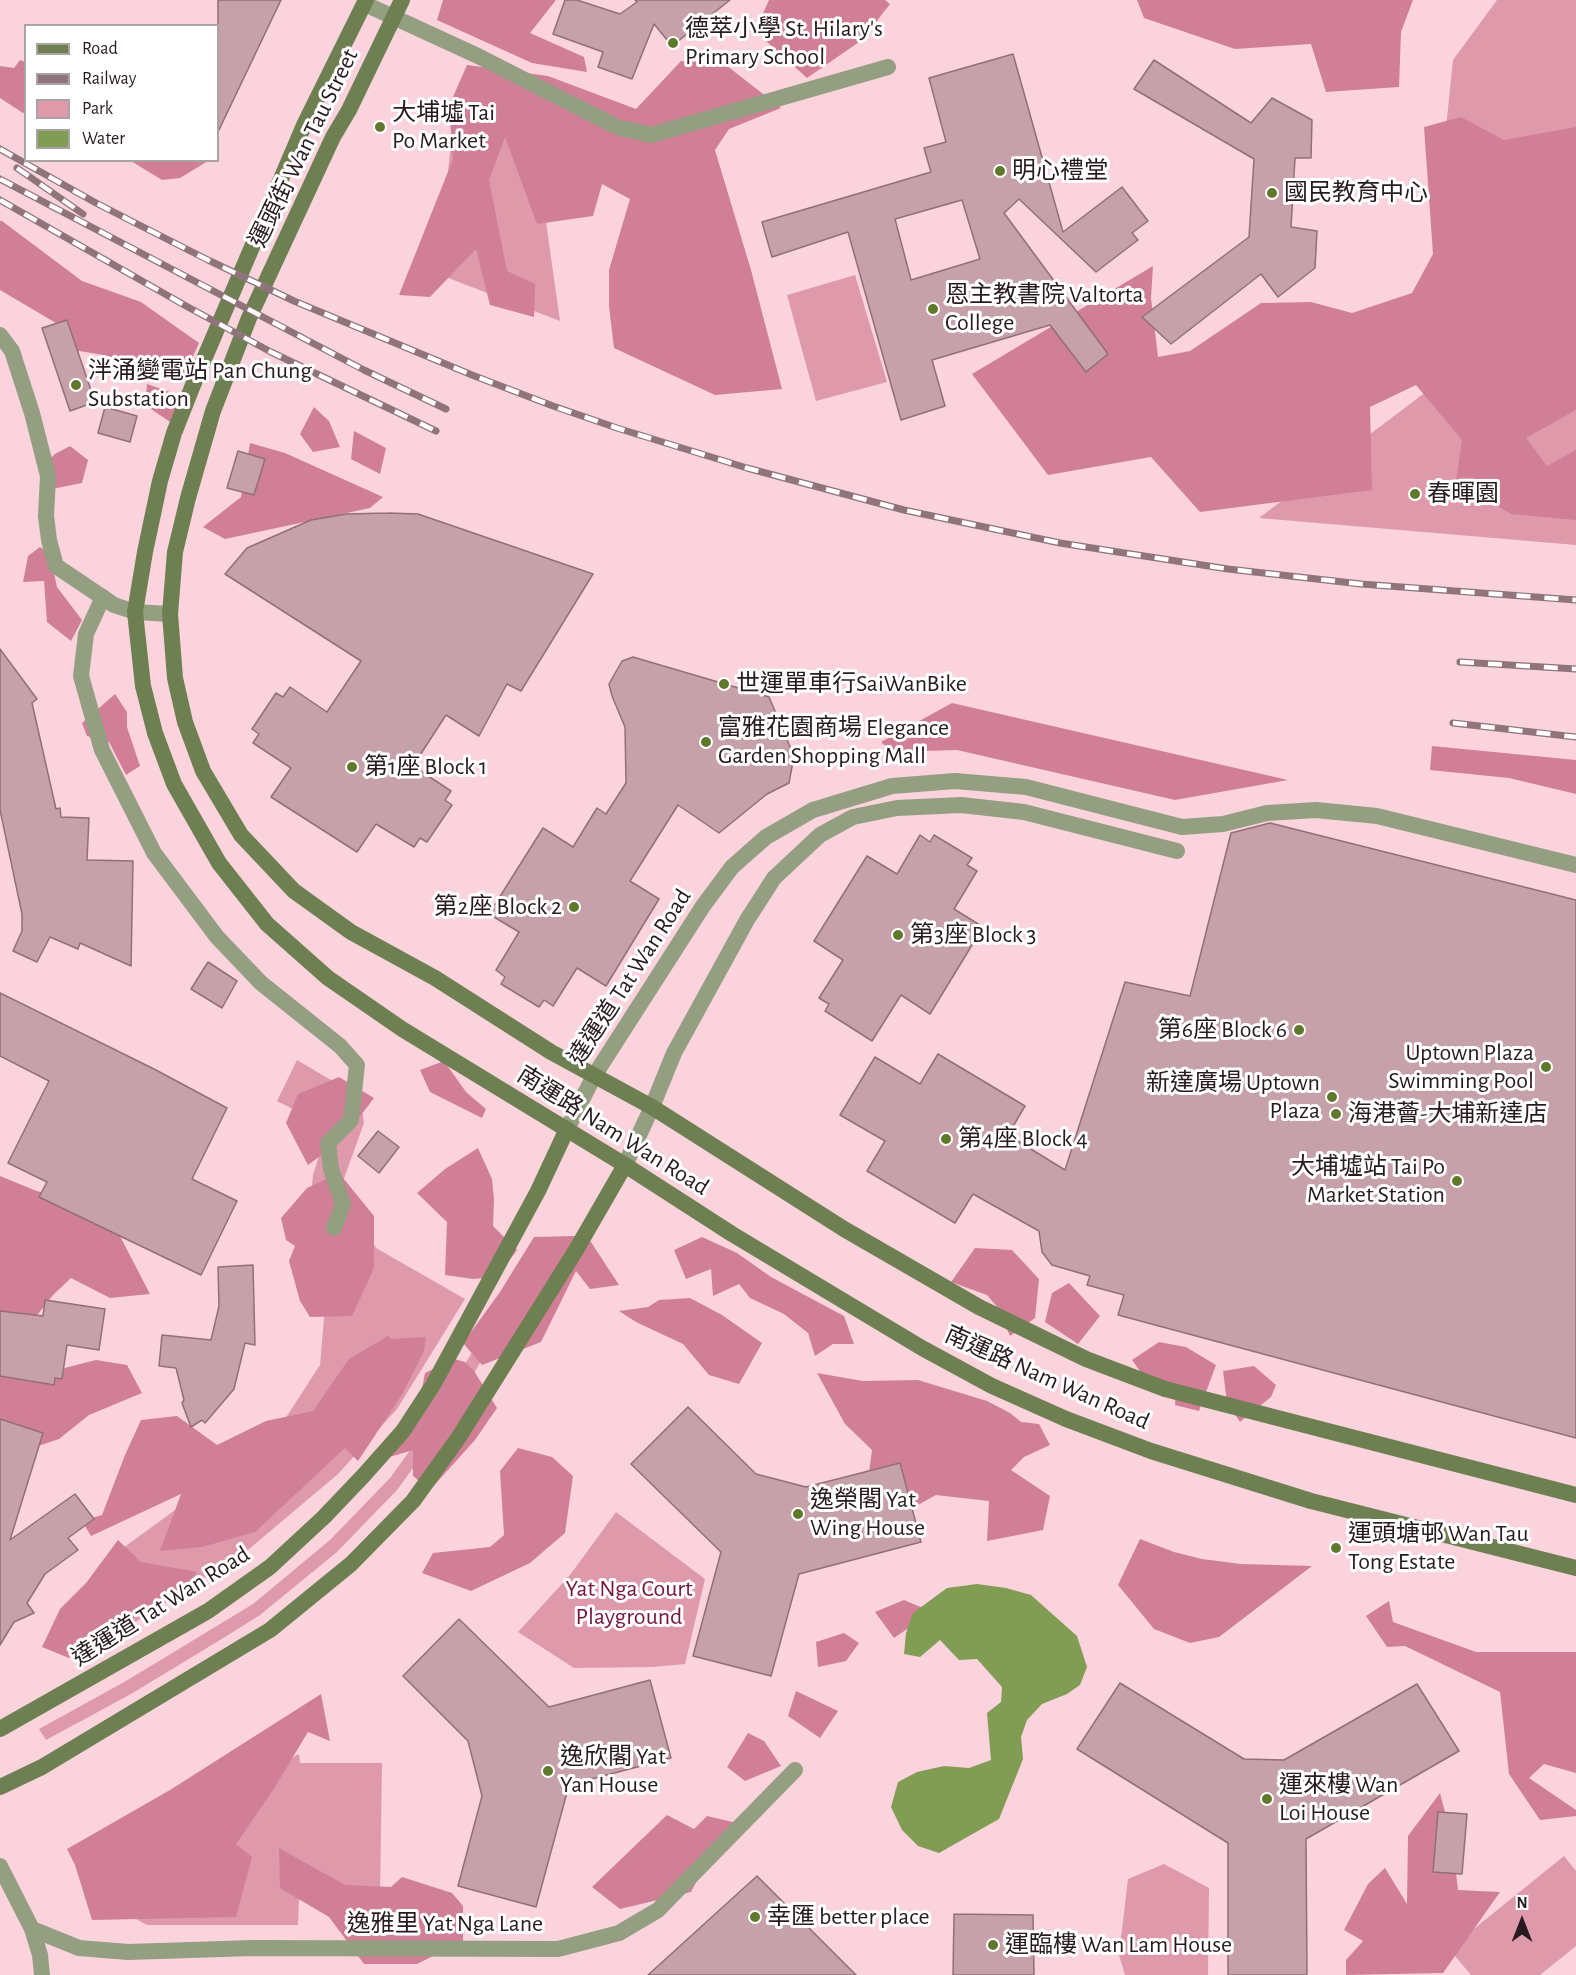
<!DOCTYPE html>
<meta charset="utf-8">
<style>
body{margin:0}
#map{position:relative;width:1576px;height:1975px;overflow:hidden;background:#fbd3dd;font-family:"Alegreya Sans",sans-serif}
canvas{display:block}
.legend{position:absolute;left:24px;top:24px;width:195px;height:138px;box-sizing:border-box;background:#fff;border:2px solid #a9a3a5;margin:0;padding:8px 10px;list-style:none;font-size:18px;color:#281a1e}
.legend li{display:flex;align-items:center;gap:12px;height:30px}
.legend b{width:30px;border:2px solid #a9a3a5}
.north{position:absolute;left:1492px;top:1891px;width:60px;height:60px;-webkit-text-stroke:4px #fff;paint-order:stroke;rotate:0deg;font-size:16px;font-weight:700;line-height:24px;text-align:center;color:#281a1e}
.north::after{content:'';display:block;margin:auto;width:21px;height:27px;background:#281a1e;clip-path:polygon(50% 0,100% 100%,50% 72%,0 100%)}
</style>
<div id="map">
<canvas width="1576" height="1975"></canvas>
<ul class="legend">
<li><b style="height:8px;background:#6e8051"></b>Road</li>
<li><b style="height:8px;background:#8f747b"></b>Railway</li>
<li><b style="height:16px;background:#de9aab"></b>Park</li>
<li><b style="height:16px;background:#819c53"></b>Water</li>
</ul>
<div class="north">N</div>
</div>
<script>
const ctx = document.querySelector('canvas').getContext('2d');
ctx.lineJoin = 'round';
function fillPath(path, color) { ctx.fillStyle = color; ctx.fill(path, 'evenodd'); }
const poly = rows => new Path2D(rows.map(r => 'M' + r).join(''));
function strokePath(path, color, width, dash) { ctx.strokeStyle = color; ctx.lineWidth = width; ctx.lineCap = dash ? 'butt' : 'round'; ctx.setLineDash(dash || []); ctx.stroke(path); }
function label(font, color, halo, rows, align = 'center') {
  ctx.font = font + ' "Alegreya Sans","Noto Sans TC",sans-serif'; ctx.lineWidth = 6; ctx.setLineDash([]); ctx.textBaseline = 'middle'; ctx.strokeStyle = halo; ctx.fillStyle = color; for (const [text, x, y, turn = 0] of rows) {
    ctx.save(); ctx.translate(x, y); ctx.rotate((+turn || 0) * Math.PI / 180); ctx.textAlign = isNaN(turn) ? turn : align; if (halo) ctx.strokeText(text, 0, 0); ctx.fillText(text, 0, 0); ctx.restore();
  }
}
fillPath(poly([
 [1497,0,1576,0,1576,545,1259,518,1455,370,1446,128,1453,60],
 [488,120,535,144,560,321,438,274,452,132],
 [855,275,887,382,816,401,787,295],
 [297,1060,360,1097,364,1123,342,1184,376,1248,465,1299,397,1409,338,1474,242,1555,132,1624,119,1551,272,1439,320,1365,327,1283,308,1226,313,1175,328,1127,277,1101],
 [538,1238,548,1245,443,1427,397,1490,337,1552,260,1615,225,1637,131,1694,46,1740,39,1729,126,1681,253,1604,330,1540,390,1478,435,1416],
 [616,1512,705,1579,685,1664,653,1667,574,1668,518,1632,570,1575],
 [299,1754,300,1763,382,1763,380,1899,299,1899,298,1925,147,1925,112,1906,90,1863],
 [1564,1856,1576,1871,1576,1946,1540,1975,1471,1975,1449,1949],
 [1164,1864,1209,1888,1208,1975,1125,1975,1119,1955,1128,1879]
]), '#de9aab');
fillPath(poly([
 [443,0,556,0,530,33,584,57,587,72,532,63,437,20],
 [769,0,885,0,890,4,862,40,807,78,755,31],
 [1137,0,1413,0,1401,32,1399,87,1326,92,1311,44,1235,49,1144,18],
 [20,60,25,62,26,112,23,113,0,98,0,66,14,68],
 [681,61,722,62,781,108,729,129,715,150,751,270,782,389,715,395,614,348,609,306,609,270,630,199,602,184,593,216,537,224,505,137,489,180,507,271,535,284,534,317,490,305,476,249,430,297,399,295,453,159,449,106,467,65,548,76,636,109],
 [1461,117,1504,140,1576,127,1576,410,1526,438,1547,466,1576,450,1576,520,1511,514,1456,481,1462,440,1416,385,1370,407,1372,490,1200,512,1151,457,1048,475,972,374,1153,266,1151,298,1158,357,1190,351,1261,303,1311,302,1352,313,1412,293,1433,254,1424,127],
 [131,161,208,161,180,178,162,180],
 [0,221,2,221,82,281,141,302,199,343,184,376,103,355,62,348,56,323,0,290],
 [147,384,184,397,170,422,145,405],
 [314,407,329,421,340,447,313,452,300,434],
 [354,431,386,448,380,474,351,459],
 [250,443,285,453,383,497,370,508,225,539,203,527,241,497],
 [70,446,88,460,82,483,52,489,43,465,55,454],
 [40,547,46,551,54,573,57,587,82,620,71,641,47,622,44,581,23,582,28,556],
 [115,694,127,712,127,727,140,766,126,775,109,742,87,736,82,723],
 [952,703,1288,780,1175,800,957,750,892,752,881,742],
 [1432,746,1576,760,1576,794,1509,778,1430,770],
 [444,1061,466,1092,486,1109,482,1118,430,1092,420,1070],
 [339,1077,374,1098,343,1139,308,1165,286,1123,298,1094],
 [478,1148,492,1179,494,1200,493,1226,517,1250,497,1277,473,1279,445,1275,447,1222,417,1193,445,1169],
 [339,1173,374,1216,374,1268,352,1316,310,1317,300,1301,289,1261,295,1246,286,1240,281,1218,307,1188],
 [0,1176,34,1190,108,1213,150,1294,110,1298,71,1278,53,1295,35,1318,37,1375,96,1360,127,1365,142,1393,89,1415,59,1439,0,1459],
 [574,1236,591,1242,619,1285,590,1289,576,1271,541,1342,482,1365,463,1343,500,1292,534,1237],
 [702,1237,737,1253,771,1277,844,1316,854,1344,833,1344,815,1356,808,1333,784,1314,750,1298,739,1284,713,1296,711,1269,686,1279,674,1250],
 [975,1248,1012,1250,1039,1279,1035,1318,1010,1336,998,1308,987,1295,951,1282],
 [1069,1283,1100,1316,1078,1344,1045,1322,1052,1293],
 [690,1298,722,1315,762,1343,739,1384,709,1375,683,1344,636,1322,619,1311,648,1307,659,1300],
 [388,1336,391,1339,426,1337,424,1351,403,1393,358,1461,345,1448,255,1532,202,1547,160,1551,181,1494,91,1536,82,1521,102,1515,125,1455,141,1420,177,1416,217,1445,266,1421,313,1411,349,1359],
 [1159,1342,1186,1347,1216,1365,1199,1411,1175,1405,1176,1386,1142,1374,1132,1360],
 [454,1359,465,1362,474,1371,497,1408,475,1440,430,1490,413,1476,413,1450,373,1462,419,1404,425,1373],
 [1254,1366,1276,1385,1271,1397,1240,1422,1227,1402,1223,1371],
 [817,1373,863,1381,918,1380,987,1401,1010,1413,1021,1422,1039,1424,1050,1445,1024,1457,1011,1470,1050,1496,1043,1530,987,1541,989,1501,936,1495,894,1518,865,1502,872,1450,845,1424],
 [518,1448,552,1457,573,1476,565,1533,530,1563,471,1591,422,1573,433,1553,490,1547,504,1535,500,1471],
 [1140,1539,1174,1552,1202,1559,1241,1564,1312,1566,1219,1637,1190,1643,1154,1629,1118,1585],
 [118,1540,141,1562,197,1572,179,1595,123,1622,69,1658,42,1647,60,1609,86,1583],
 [904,1600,932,1612,894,1638,875,1612],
 [1389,1601,1393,1622,1476,1652,1576,1652,1576,1773,1544,1764,1529,1778,1576,1810,1576,1816,1540,1820,1509,1774,1500,1692,1405,1646,1387,1647,1366,1616],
 [844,1633,859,1643,846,1661,818,1667,816,1642],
 [796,1691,838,1711,820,1738,788,1716],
 [321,1694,330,1741,308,1732,273,1790,236,1844,252,1857,236,1917,92,1920,75,1865,67,1849,170,1790],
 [748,1733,764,1741,781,1766,745,1781,727,1767],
 [1440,1793,1452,1839,1458,1890,1500,1892,1443,1973,1346,1975,1346,1960,1363,1941,1344,1930,1368,1884,1385,1868,1407,1904,1408,1836],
 [667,1815,694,1829,707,1816,737,1823,717,1842,691,1892,620,1909,592,1887],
 [279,1848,345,1885,391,1887,402,1877,452,1893,463,1906,463,1941,417,1964,364,1964,329,1917,280,1888]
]), '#d17f96');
fillPath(poly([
 [977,1584,1006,1588,1031,1595,1077,1636,1087,1667,1080,1685,1067,1694,1042,1704,1027,1720,1021,1737,1023,1759,999,1819,939,1853,918,1846,902,1830,891,1807,898,1782,917,1772,944,1766,969,1768,991,1760,987,1713,1001,1702,1002,1687,977,1659,959,1660,940,1640,920,1657,904,1654,906,1633,913,1613,947,1588]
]), '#819c53');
const building = poly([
 [218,0,281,0,218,132,218,0],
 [565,0,577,0,620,14,637,2,635,0,730,0,672,46,654,24,632,79,598,67,603,52,553,34,565,0],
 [1013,54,1063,232,1122,187,1148,221,1132,233,1138,240,1096,272,1019,199,1004,213,1108,354,1086,372,1050,325,932,360,945,406,901,420,848,232,772,257,762,222,931,172,924,148,946,142,929,78,1013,54],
 [962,200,980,259,911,280,895,219,962,200],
 [1154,60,1251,123,1272,98,1312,120,1311,158,1295,158,1291,227,1317,231,1315,268,1278,297,1261,274,1171,344,1142,317,1249,237,1254,159,1134,89,1154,60],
 [67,320,95,402,70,411,42,328,67,320],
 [105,407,137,416,130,442,98,433,105,407],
 [238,451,265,459,254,495,227,488,238,451],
 [388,513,418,514,593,574,521,691,507,684,479,736,446,715,413,766,451,791,445,800,452,805,427,842,420,838,414,847,376,824,357,852,271,797,291,768,253,743,259,734,252,729,276,693,283,697,290,687,327,712,361,661,225,574,247,548,311,520,346,514,388,513],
 [0,649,37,699,32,703,56,809,60,808,61,817,89,818,87,860,133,861,131,966,80,943,78,949,50,937,37,962,13,951,22,931,22,914,0,810,0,649],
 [633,657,769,697,794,756,789,783,767,794,719,833,678,805,630,881,659,899,606,986,577,968,553,1006,544,1000,539,1007,501,984,505,977,496,970,519,932,489,914,543,828,573,847,597,808,606,814,626,783,625,727,612,696,609,684,622,661,633,657],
 [1270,823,1576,900,1576,1438,1118,1315,1124,1295,1087,1285,1090,1276,1052,1265,1042,1252,1039,1231,973,1194,955,1223,867,1171,885,1141,840,1115,875,1057,920,1084,938,1054,1025,1106,1008,1135,1065,1170,1125,982,1190,996,1231,833,1270,823],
 [920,835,930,842,934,835,972,858,967,865,977,871,954,909,983,927,930,1014,901,995,872,1041,825,1011,829,1004,819,998,843,960,814,941,867,856,897,874,920,835],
 [208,962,237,981,222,1008,191,989,208,962],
 [0,993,154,1069,227,1108,192,1179,237,1201,201,1275,39,1197,47,1182,8,1163,49,1081,0,1056,0,993],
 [378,1131,399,1147,379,1173,358,1156,378,1131],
 [253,1265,255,1345,245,1343,234,1389,205,1423,202,1420,191,1427,182,1403,184,1400,176,1368,159,1366,162,1335,211,1340,219,1306,218,1267,253,1265],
 [45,1300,105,1309,99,1350,67,1345,62,1379,55,1378,54,1385,0,1376,0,1311,43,1316,45,1300],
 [688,1407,756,1474,806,1487,900,1463,921,1542,799,1574,771,1676,693,1656,721,1552,631,1464,688,1407],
 [0,1419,43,1433,10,1540,75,1494,94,1519,68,1538,78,1550,45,1574,27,1603,34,1613,14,1622,0,1645,0,1419],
 [459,1619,549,1707,650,1680,671,1758,569,1785,536,1907,458,1886,482,1796,468,1741,403,1676,459,1619],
 [1120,1683,1244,1759,1284,1760,1417,1684,1459,1751,1306,1839,1307,1975,1228,1975,1228,1843,1077,1749,1120,1683],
 [1438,1812,1467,1814,1462,1874,1433,1872,1438,1812],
 [757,1876,856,1975,648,1975,757,1876],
 [954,1914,1033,1915,1034,1975,953,1975,954,1914]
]);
fillPath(building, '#c7a1aa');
strokePath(building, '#926f77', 1.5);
strokePath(poly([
 [365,4,478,56,617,127,651,135,888,67],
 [0,335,12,351,32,413,48,476,46,516,49,540,56,566,114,605,135,612,170,614],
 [103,597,86,634,81,676,102,750,154,853,217,937,261,983,340,1046,357,1065,351,1120,328,1143,331,1169,343,1204,334,1228],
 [594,1076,703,906,732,867,766,837,813,810,892,786,955,781,1026,787,1182,827,1223,824,1267,813,1316,810,1377,816,1576,865],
 [652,1107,674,1053,747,920,774,878,820,835,853,817,897,808,961,805,1024,812,1177,851],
 [0,1866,32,1929,40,1955,42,1975],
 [32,1929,79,1948,128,1952,254,1948,558,1949,619,1933,658,1910,795,1770]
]), '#939f80', 16);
strokePath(poly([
 [567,1129,594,1076],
 [625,1165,652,1107]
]), '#939f80', 16);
strokePath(poly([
 [366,0,305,123,193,385,174,433,160,481,145,552,135,612,143,686,155,733,174,784,219,863,267,924,328,978,402,1029,625,1165,732,1234,922,1348,992,1386,1066,1419,1151,1451,1311,1501,1576,1568],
 [402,0,349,110,333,137,249,318,213,411,188,498,175,552,170,614,175,678,185,722,203,771,241,835,294,891,351,932,435,978,551,1052,652,1107,844,1229,979,1307,1086,1359,1165,1389,1576,1495],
 [0,1729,208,1611,270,1567,324,1517,364,1475,403,1431,433,1385,538,1191,567,1129],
 [0,1787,42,1767,270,1630,351,1564,413,1501,459,1437,576,1250,625,1165]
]), '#6e8051', 16);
const rail = poly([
 [0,149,96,203,208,260,294,301,472,375,553,406,617,428,747,468,904,510,1060,543,1228,569,1361,584,1576,600],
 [17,168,83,214],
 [0,179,364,370,446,409],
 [0,200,186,306,271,352,436,431],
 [1460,662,1576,669],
 [1453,723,1576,737]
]);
strokePath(rail, '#8f747b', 7);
strokePath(rail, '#fff', 4.5, [14]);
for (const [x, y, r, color] of [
 [673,43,6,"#5f782c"],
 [380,127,6,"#5f782c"],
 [1000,171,6,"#5f782c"],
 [1272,193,6,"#5f782c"],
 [933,309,6,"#5f782c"],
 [76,385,6,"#5f782c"],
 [1415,494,6,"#5f782c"],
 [724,684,6,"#5f782c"],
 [706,742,6,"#5f782c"],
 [352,767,6,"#5f782c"],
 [574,907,6,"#5f782c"],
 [898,935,6,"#5f782c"],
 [1299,1030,6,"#5f782c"],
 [1546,1067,6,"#5f782c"],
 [1332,1097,6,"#5f782c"],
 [1336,1114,6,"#5f782c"],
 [946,1139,6,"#5f782c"],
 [1457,1181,6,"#5f782c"],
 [798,1514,6,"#5f782c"],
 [1336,1548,6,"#5f782c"],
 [548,1771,6,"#5f782c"],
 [1267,1799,6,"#5f782c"],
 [755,1917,6,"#5f782c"],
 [993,1945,6,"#5f782c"]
]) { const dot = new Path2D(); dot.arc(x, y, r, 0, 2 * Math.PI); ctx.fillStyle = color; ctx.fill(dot); strokePath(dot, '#fff', 2); }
label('24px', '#281a1e', '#fff', [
 ["德萃小學 St. Hilary's",685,29],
 ["Primary School",685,57],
 ["大埔墟 Tai",392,113],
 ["Po Market",392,141],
 ["明心禮堂",1012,171],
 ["國民教育中心",1284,193],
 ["恩主教書院 Valtorta",945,295],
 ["College",945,323],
 ["泮涌變電站 Pan Chung",88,371],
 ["Substation",88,399],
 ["春暉園",1427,494],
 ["世運單車行SaiWanBike",736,684],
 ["富雅花園商場 Elegance",718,728],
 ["Garden Shopping Mall",718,756],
 ["第1座 Block 1",364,767],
 ["第2座 Block 2",562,907,"right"],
 ["第3座 Block 3",910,935],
 ["第6座 Block 6",1287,1030,"right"],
 ["Uptown Plaza",1534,1053,"right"],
 ["Swimming Pool",1534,1081,"right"],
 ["新達廣場 Uptown",1320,1083,"right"],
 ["Plaza",1320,1111,"right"],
 ["海港薈-大埔新達店",1348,1114],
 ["第4座 Block 4",958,1139],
 ["大埔墟站 Tai Po",1445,1167,"right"],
 ["Market Station",1445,1195,"right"],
 ["逸榮閣 Yat",810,1500],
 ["Wing House",810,1528],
 ["運頭塘邨 Wan Tau",1348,1534],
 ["Tong Estate",1348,1562],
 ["逸欣閣 Yat",560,1757],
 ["Yan House",560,1785],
 ["運來樓 Wan",1279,1785],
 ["Loi House",1279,1813],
 ["幸匯 better place",767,1917],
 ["運臨樓 Wan Lam House",1005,1945]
], 'left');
label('24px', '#281a1e', '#fff', [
 ["運頭街 Wan Tau Street",304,148,-64],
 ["達運道 Tat Wan Road",630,977,-57],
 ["南運路 Nam Wan Road",613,1131,32],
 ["南運路 Nam Wan Road",1047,1378,24],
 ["達運道 Tat Wan Road",161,1606,-32],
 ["逸雅里 Yat Nga Lane",445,1924]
]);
label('24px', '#76143c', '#fff', [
 ["Yat Nga Court",629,1589],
 ["Playground",629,1617]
]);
</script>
